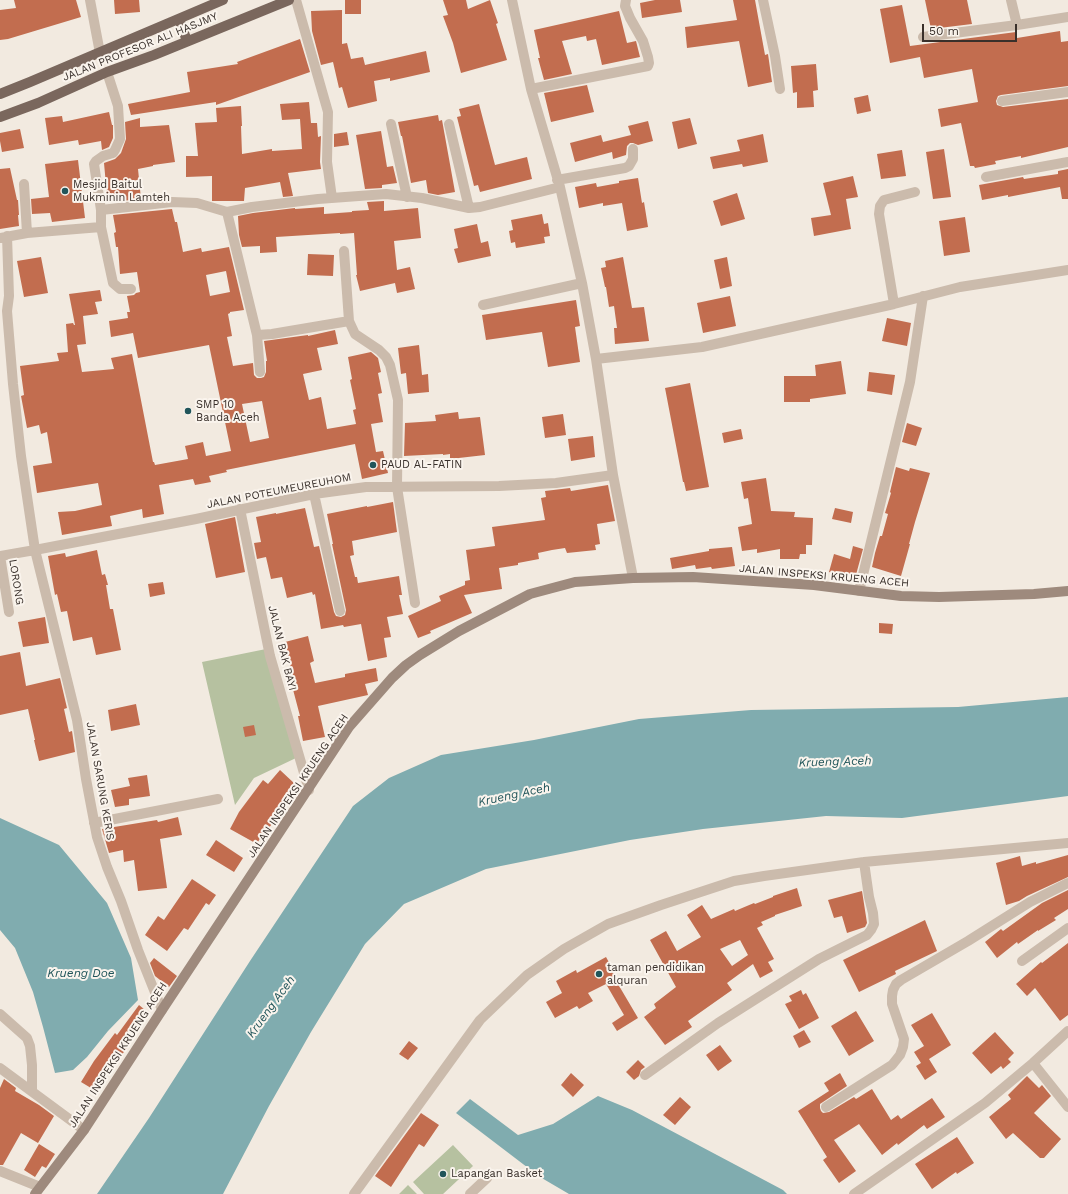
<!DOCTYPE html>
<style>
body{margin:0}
#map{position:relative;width:1068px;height:1194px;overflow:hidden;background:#f2eae0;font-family:"Work Sans",sans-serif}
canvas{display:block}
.scale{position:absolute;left:922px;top:24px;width:95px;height:18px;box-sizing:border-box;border:2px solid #39302b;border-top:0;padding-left:5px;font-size:12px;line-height:14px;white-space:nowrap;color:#39302b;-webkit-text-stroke:3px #faf4ed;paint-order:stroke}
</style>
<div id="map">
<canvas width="1068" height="1194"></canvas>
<div class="scale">50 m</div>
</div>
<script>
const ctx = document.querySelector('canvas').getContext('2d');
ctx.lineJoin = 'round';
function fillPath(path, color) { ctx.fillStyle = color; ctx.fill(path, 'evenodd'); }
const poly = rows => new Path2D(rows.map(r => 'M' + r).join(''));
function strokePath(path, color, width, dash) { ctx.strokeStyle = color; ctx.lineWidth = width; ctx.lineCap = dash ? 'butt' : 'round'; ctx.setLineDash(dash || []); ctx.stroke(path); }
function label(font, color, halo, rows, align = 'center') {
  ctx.font = font + ' "Work Sans",sans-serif'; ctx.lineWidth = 4; ctx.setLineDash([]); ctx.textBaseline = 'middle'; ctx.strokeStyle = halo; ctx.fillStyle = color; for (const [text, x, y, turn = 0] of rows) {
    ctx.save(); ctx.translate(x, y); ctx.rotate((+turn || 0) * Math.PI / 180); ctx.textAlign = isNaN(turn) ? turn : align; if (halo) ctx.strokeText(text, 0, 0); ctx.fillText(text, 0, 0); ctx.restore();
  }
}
fillPath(poly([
 [266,649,296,758,254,778,235,805,202,662],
 [453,1145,473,1166,443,1194,424,1194,413,1182],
 [408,1185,417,1194,399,1194]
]), '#b6c1a0');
fillPath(poly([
 [1068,697,1068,796,902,818,826,816,703,829,630,840,486,869,404,904,365,944,311,1032,269,1106,223,1194,97,1194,149,1118,250,961,353,806,389,778,441,755,534,740,639,719,751,710,958,707],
 [0,818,59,845,107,903,131,958,138,1000,108,1031,87,1057,73,1070,55,1073,43,1027,33,992,15,948,0,930],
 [598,1096,632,1110,783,1190,787,1194,569,1194,540,1177,456,1113,470,1099,518,1135,553,1124]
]), '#80acaf');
fillPath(poly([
 [14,0,76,0,81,17,8,39,0,40,0,10,16,8],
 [114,0,139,0,140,12,115,14],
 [345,0,361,0,361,14,345,14],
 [443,0,466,0,468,9,490,0,498,23,496,24,507,60,461,73,453,43,443,16,448,15],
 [655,0,680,0,682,12,642,18,640,3],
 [733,0,755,0,765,55,768,54,772,82,748,87,739,41,687,48,685,27,737,20],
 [925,0,967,0,972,24,931,29],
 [902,5,910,46,1016,32,1017,38,1060,31,1061,42,1068,41,1068,86,1001,95,998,96,996,101,997,105,1003,107,1068,99,1068,147,1021,158,1021,156,995,161,996,164,975,168,974,166,970,166,961,123,941,127,938,109,978,102,972,69,924,78,920,57,890,63,880,9],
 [342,10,342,44,347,43,351,59,363,57,365,65,426,51,430,72,390,81,390,78,374,81,377,101,348,108,342,87,339,88,333,62,321,65,312,31,311,11],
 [619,11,627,43,636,41,640,57,602,65,596,39,587,41,586,36,562,41,572,74,544,80,538,58,540,58,534,30],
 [300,39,310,72,216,105,216,102,131,115,128,104,190,92,187,72,238,64,237,62],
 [816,64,818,90,813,91,814,107,797,108,797,92,793,93,791,66],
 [587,85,594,112,551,122,544,93],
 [868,95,871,111,857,114,854,98],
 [309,102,311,123,317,123,318,137,321,136,320,162,321,169,288,173,293,196,283,197,280,182,245,188,244,201,212,201,212,176,186,177,186,156,198,156,195,123,217,122,216,108,241,106,242,126,241,126,242,154,272,149,272,151,302,149,300,119,282,120,280,104],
 [479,104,495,165,527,157,532,179,480,192,478,185,474,186,457,117,461,116,459,109],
 [109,112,112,125,113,125,113,138,109,147,102,150,101,141,79,145,78,140,49,145,45,118,62,116,63,122],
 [438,115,439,121,442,120,455,192,438,195,428,193,426,180,411,183,402,136,401,136,398,122],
 [140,118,140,127,169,125,175,162,153,165,153,166,138,169,141,199,111,202,110,196,107,196,104,163,115,159,121,153,126,139,125,122],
 [690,118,697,144,678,149,672,122],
 [648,121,653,141,638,145,633,143,630,143,627,146,626,155,613,159,612,152,575,162,570,143,601,135,603,142,631,135,628,126],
 [20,129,24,148,2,152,0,141,0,133],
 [381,131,387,167,393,166,397,183,382,185,382,188,365,189,356,135],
 [347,132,349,145,334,147,334,134],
 [763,134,768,162,743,167,742,164,713,169,710,157,740,151,737,140],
 [944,149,951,197,933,199,926,152],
 [902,150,906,176,881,179,877,154],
 [78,160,85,218,52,222,50,213,32,214,31,199,49,197,45,164],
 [10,168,17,200,18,200,19,215,18,215,19,226,0,229,0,169],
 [1068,169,1068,199,1062,199,1060,187,1008,197,1008,195,982,200,979,185,1023,177,1024,179,1058,174,1058,171],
 [853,176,858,197,846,199,851,229,814,236,811,218,831,215,823,183],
 [638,178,642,203,644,202,648,227,627,231,622,203,603,206,603,203,579,208,575,187,596,183,597,187,619,183,619,181],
 [737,193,745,219,721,226,713,201],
 [384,201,384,211,418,208,421,238,394,241,397,270,410,267,415,289,397,293,395,283,360,291,356,275,357,275,354,233,340,234,340,233,276,237,277,252,260,253,260,246,242,247,239,235,238,216,253,213,295,208,295,209,324,207,324,214,352,212,352,211,369,210,367,202],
 [172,209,175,222,177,222,183,252,201,248,202,252,229,247,244,310,230,312,230,313,228,314,232,336,227,337,233,366,253,363,254,375,257,378,261,378,264,377,266,372,266,361,267,361,264,341,308,335,308,336,335,330,338,344,317,348,322,370,303,374,309,400,321,397,327,429,356,424,353,410,356,409,350,380,352,379,348,357,371,352,378,358,381,372,378,373,382,393,378,394,383,422,371,424,376,452,383,451,388,473,362,479,355,444,226,470,227,472,209,476,211,482,195,485,193,479,159,485,164,514,143,518,142,509,110,516,112,526,62,535,58,512,75,511,102,505,98,483,37,493,33,466,52,463,47,432,41,434,39,425,27,428,21,396,24,395,20,366,59,361,57,353,68,352,66,324,73,323,74,325,75,325,69,294,100,290,102,301,95,302,98,314,83,316,86,344,77,345,82,372,114,369,111,358,132,354,153,462,154,462,155,465,188,459,185,446,203,442,206,456,231,451,209,345,138,358,133,333,111,337,109,321,128,318,127,312,130,312,127,296,134,295,136,293,140,292,137,272,120,274,118,247,116,247,114,233,116,232,113,215],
 [226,271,230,292,210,296,206,275],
 [262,401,269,438,250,442,242,404],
 [542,214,544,224,548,223,550,236,544,237,545,243,516,248,515,242,511,243,509,231,513,230,511,220],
 [965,217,970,252,944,256,939,221],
 [477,224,481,243,488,241,491,256,458,263,454,249,458,248,454,229],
 [308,254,334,255,333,276,307,275],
 [41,257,48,293,24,297,17,261],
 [623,257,632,308,644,307,649,341,615,344,614,328,617,328,614,306,609,307,606,287,605,287,601,268,606,267,605,261],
 [727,257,732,286,720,289,714,260],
 [730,296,736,326,703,333,697,303],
 [576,300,580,326,575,327,580,362,548,367,542,332,486,340,482,315],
 [887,318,911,323,907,346,882,341],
 [419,345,422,375,428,374,429,392,408,394,406,373,401,374,398,348],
 [841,361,846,394,810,399,810,402,784,402,784,376,816,376,815,365],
 [869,372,895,375,892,395,867,391],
 [690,383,709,487,686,491,684,482,683,482,665,388],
 [458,412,459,419,480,417,485,455,450,459,450,454,443,455,443,454,404,456,405,423,436,421,435,415],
 [563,414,566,435,545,438,542,417],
 [907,423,922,428,916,446,902,442],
 [741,429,743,439,724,443,722,433],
 [593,436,595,457,571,461,568,439],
 [896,467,909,471,910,468,930,473,915,522,909,544,910,544,901,576,872,567,875,553,880,536,882,536,888,514,885,513,891,493,890,492],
 [766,478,771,511,795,512,794,517,813,518,812,545,806,545,806,554,800,554,799,559,780,559,780,549,757,553,757,549,742,551,738,527,752,524,748,498,744,499,741,482],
 [608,485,615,521,597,524,600,544,595,545,596,550,567,553,565,548,552,550,538,553,539,559,518,563,518,565,499,568,502,589,464,595,472,613,430,631,431,633,418,638,408,616,441,601,439,596,465,585,465,581,470,580,466,550,495,546,492,527,545,520,541,498,546,497,545,491,570,488,571,491],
 [393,502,397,532,352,541,354,555,350,556,355,577,357,577,358,583,399,576,402,595,399,595,403,614,387,617,391,637,384,638,387,657,368,661,361,624,344,627,343,625,321,629,315,594,313,595,312,592,287,598,282,577,271,579,266,557,257,559,254,543,261,542,256,517,276,513,276,514,305,508,314,547,319,546,334,612,336,616,341,617,345,615,346,610,332,544,333,544,327,514,367,506,367,507],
 [835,508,853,512,851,523,832,519],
 [235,517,245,572,216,578,205,524],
 [853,546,863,549,854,582,844,580,845,576,829,572,834,554,850,559],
 [732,547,735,566,712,569,711,567,696,569,695,565,672,569,670,558,709,551,709,549],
 [97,550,102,575,105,574,108,585,106,585,110,609,113,609,121,650,96,655,92,637,73,641,67,611,61,612,57,594,55,595,48,556,65,553,66,557],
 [163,582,165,594,150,597,148,584],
 [45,617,49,643,23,647,18,622],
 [879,623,893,624,892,634,879,633],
 [308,636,314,661,310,663,315,683,345,677,345,674,376,668,378,681,365,684,368,695,318,706,325,737,303,741,298,716,300,716,291,682,294,681,285,642],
 [20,652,26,686,60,678,67,708,64,709,69,732,72,731,75,752,39,761,34,740,35,740,28,709,0,715,0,656],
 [136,704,140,725,111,731,108,710],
 [254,725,256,735,245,737,243,727],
 [280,770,295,784,284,796,290,801,268,829,266,827,257,844,230,829,239,812,263,780,268,784],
 [147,775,150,796,129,799,129,805,115,807,111,790,130,786,128,778],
 [178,817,182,835,160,839,167,888,138,891,134,860,124,862,123,850,109,853,102,829,157,820,158,822],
 [216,840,243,858,234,872,206,855],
 [1068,855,1068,877,1027,896,1019,901,1006,905,996,863,1020,856,1022,866,1036,862,1036,864],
 [192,879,216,895,209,905,206,903,188,930,184,928,167,951,145,935,158,916,164,920],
 [797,888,802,906,775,915,775,916,761,922,763,925,757,928,774,959,768,962,773,971,760,978,753,964,727,983,732,990,688,1021,692,1027,665,1045,644,1017,656,1008,654,1004,676,987,650,940,666,931,677,951,701,937,687,915,702,905,711,919,734,909,735,911,754,903,755,904,773,897,773,896],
 [740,940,748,955,732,966,720,949],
 [1068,890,1068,909,1054,918,1056,920,1038,931,1038,930,1018,944,1017,942,997,958,985,942,1001,929,1003,931,1042,903],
 [862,891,867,923,865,927,847,933,842,916,834,918,828,900],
 [925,920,937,951,895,971,896,974,859,992,843,960],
 [1068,943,1068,1015,1060,1021,1035,988,1027,996,1016,984,1041,962,1042,963],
 [606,957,617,977,615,979,638,1018,617,1031,612,1023,624,1015,606,984,588,993,593,1001,579,1009,577,1006,555,1018,546,1002,562,993,556,981,576,970,577,973],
 [154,958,177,976,169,987,155,976,150,963],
 [801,990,803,995,806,993,819,1018,799,1029,785,1004,792,1001,789,996],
 [139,1005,150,1014,128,1043,130,1044,117,1061,115,1060,96,1091,81,1082,94,1061,115,1033,117,1035],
 [856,1011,874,1041,849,1056,831,1026],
 [932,1013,951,1045,929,1059,937,1072,925,1080,916,1066,921,1063,914,1052,924,1046,911,1025],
 [804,1030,811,1042,799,1048,793,1036],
 [995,1032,1014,1053,1008,1059,1011,1062,1003,1069,1001,1066,991,1074,972,1053],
 [409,1041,418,1048,408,1060,399,1054],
 [720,1045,732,1061,718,1071,706,1055],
 [638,1060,645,1067,641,1070,639,1076,634,1080,626,1072],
 [571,1073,584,1085,573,1097,561,1085],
 [840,1073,847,1086,820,1104,820,1108,821,1111,823,1113,829,1112,854,1097,856,1099,872,1089,891,1120,898,1115,901,1119,932,1098,945,1117,927,1129,924,1125,898,1145,897,1143,882,1155,859,1124,834,1140,856,1171,839,1183,823,1160,827,1157,798,1111,829,1091,824,1083],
 [1027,1076,1039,1088,1042,1085,1051,1096,1034,1113,1061,1139,1044,1158,1040,1158,1013,1133,1006,1139,989,1117,1011,1099,1008,1095],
 [4,1079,16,1088,15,1091,39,1105,54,1116,38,1143,21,1133,3,1165,0,1165,0,1088],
 [680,1097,691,1107,675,1125,663,1115],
 [421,1113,439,1125,424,1147,419,1144,391,1187,375,1176],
 [957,1137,974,1163,957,1174,956,1172,932,1189,915,1164],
 [39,1144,55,1154,46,1168,42,1166,35,1177,24,1170]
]), '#c26d4f');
strokePath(poly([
 [90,0,100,53],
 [296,0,328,112,327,162,332,198],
 [512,0,531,89,560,187,582,283,596,359,613,475,633,578],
 [763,0,775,56,780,89],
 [1011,0,1017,25],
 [923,37,1017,25,1068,17],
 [107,72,118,106,120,139,115,150,113,153,103,156,96,161,94,164,101,210,101,227,113,283,120,289,131,289],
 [531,89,648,66,649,63,648,57,643,41,630,18,625,6,626,0],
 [1002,101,1068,92],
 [391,124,407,197],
 [449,124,469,208],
 [986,177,1068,162],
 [557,180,625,168,629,166,633,159,633,149],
 [101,210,172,202,197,203,227,212,252,207,318,199,386,194,422,198,469,208,480,207,560,187],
 [227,212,257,335,260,372],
 [27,233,101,227],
 [7,236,9,296,7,311,13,384,21,456,35,550,77,720,86,779,97,837,107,867,121,901,138,950,162,1010],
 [0,238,27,233,24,184],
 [344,251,349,321,355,334,379,350,386,357,390,365,398,400,397,487,415,603],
 [894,304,879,214,880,206,884,200,915,192],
 [483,305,582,283],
 [257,335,272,334,349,321],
 [596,359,702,347,894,304,960,287,1068,270],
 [314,494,340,611],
 [240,509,270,656,309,790],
 [859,591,910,382,923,296],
 [9,612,0,556,35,550,196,519,314,494,366,487,499,486,556,483,613,475],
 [94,823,218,799],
 [1022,961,1068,928],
 [0,1014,27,1038,30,1046,32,1065,32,1091],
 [1033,1063,1068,1107],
 [0,1068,84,1130],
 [645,1075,718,1023,819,959,867,935,871,930,874,924,873,913,869,897,864,862],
 [826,1107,892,1065,900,1055,903,1047,904,1039,892,1004,892,996,893,990,896,984,901,980,968,941,1030,902,1068,883],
 [0,1171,40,1187],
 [354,1194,480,1020,527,975,564,949,608,924,661,905,734,881,764,876,864,862,1068,843],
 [470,1194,487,1178],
 [854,1194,985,1103,1033,1063,1068,1031]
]), '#cbbbac', 10);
strokePath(poly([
 [35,1194,84,1130,162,1010,349,727,392,678,406,665,420,655,459,631,530,594,575,582,633,578,693,577,814,585,901,596,939,597,1034,594,1068,591]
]), '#9e8a7d', 10);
strokePath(poly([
 [179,19,187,41],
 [0,94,30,82,223,0],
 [0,117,38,103,107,72,154,55,289,0]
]), '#7a675d', 10);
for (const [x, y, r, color] of [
 [65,191,4,"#21555a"],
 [188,411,4,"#21555a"],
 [373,465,4,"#21555a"],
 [599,974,4,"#21555a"],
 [443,1174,4,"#21555a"]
]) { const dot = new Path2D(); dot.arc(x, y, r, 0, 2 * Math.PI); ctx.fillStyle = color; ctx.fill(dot); strokePath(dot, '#faf4ed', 1.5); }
label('11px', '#39302b', '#faf4ed', [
 ["JALAN PROFESOR ALI HASJMY",140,47,-22],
 ["JALAN POTEUMEUREUHOM",279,491,-11],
 ["JALAN INSPEKSI KRUENG ACEH",824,576,5],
 ["LORONG",16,582,81],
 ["JALAN BAK BAYI",282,648,76],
 ["JALAN SARUNG KERIS",100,781,80],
 ["JALAN INSPEKSI KRUENG ACEH",298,786,-56],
 ["JALAN INSPEKSI KRUENG ACEH",118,1055,-57]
]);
label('11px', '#39302b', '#faf4ed', [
 ["Mesjid Baitul",73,185],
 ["Mukminin Lamteh",73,198],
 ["SMP 10",196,405],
 ["Banda Aceh",196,418],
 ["PAUD AL-FATIN",381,465],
 ["taman pendidikan",607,968],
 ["alquran",607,981],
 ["Lapangan Basket",451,1174]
], 'left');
label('italic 12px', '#21555a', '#faf4ed', [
 ["Krueng Aceh",835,762,-2],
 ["Krueng Aceh",514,795,-12],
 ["Krueng Doe",81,973],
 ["Krueng Aceh",271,1007,-54]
]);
</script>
